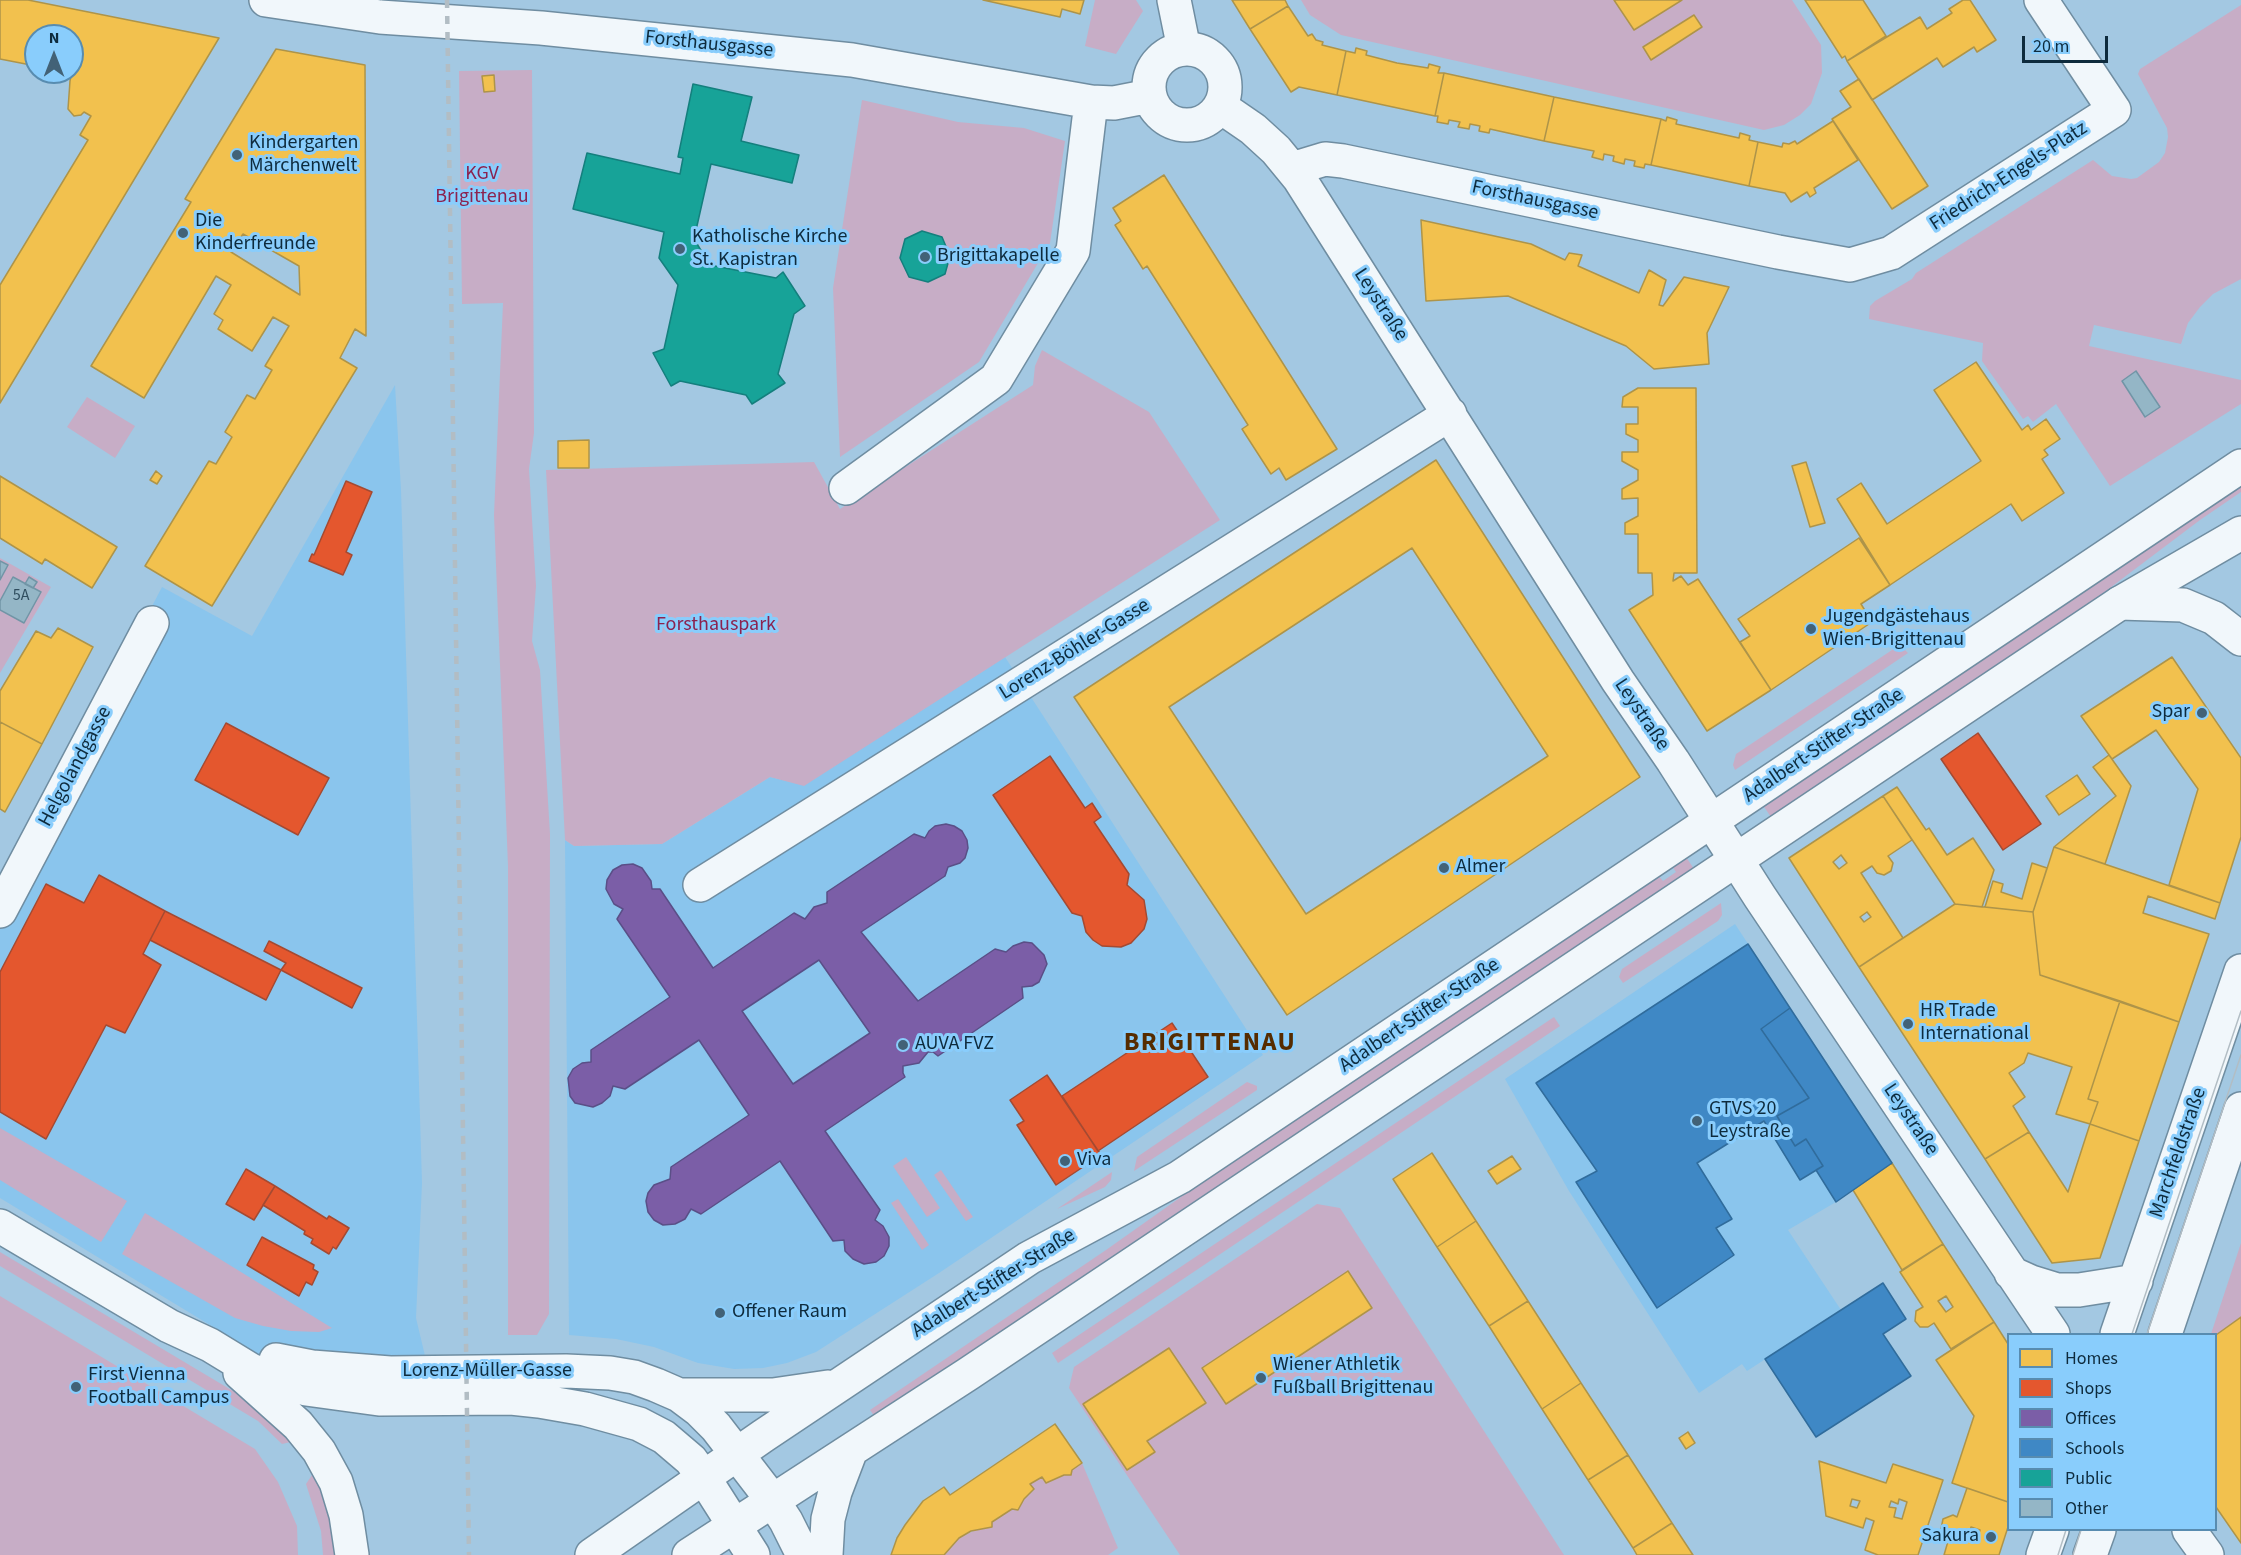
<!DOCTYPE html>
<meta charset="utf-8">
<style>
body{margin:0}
#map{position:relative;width:2241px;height:1555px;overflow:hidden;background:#a3c8e2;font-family:"Source Sans 3",sans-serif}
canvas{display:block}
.legend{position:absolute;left:2007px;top:1333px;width:210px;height:198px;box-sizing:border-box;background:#89cdfc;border:2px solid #588cb0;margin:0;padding:8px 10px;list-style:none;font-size:18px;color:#0e2b3d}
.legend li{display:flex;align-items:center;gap:12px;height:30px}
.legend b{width:30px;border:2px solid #588cb0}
.north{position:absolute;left:24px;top:24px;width:60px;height:60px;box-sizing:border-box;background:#89cdfc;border:2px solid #588cb0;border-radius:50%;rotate:0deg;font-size:16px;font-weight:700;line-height:24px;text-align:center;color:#0e2b3d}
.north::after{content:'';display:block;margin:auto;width:21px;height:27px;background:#426277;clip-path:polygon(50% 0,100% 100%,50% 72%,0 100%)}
.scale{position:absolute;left:2022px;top:36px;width:86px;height:27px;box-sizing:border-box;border:3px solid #0e2b3d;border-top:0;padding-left:8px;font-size:18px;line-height:21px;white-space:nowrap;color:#0e2b3d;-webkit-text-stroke:4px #89cdfc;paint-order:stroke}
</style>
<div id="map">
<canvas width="2241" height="1555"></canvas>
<ul class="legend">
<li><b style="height:16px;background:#f2c14e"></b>Homes</li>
<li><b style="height:16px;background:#e4572e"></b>Shops</li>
<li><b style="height:16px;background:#7b5ea7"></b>Offices</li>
<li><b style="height:16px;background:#3f88c5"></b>Schools</li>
<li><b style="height:16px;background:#17a398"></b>Public</li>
<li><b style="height:16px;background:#94b6c6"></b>Other</li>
</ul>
<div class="north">N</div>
<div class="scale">20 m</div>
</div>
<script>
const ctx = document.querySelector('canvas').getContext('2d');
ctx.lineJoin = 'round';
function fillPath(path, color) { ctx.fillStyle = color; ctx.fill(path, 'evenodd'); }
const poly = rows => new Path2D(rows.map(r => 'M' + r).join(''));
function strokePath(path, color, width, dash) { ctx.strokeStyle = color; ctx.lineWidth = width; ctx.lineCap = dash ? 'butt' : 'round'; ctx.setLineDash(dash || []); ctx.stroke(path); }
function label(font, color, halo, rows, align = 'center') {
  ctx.font = font + ' "Source Sans 3",sans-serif'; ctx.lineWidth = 6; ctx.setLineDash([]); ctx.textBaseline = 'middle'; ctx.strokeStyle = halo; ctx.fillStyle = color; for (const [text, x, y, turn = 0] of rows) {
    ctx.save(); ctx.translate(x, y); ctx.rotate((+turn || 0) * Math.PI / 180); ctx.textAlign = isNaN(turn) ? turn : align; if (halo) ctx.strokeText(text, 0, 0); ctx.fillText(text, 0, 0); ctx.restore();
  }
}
fillPath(poly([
 [395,385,401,490,422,1183,416,1318,431,1381,291,1374,0,1198,0,898,162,587,252,636],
 [1005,657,1263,1055,939,1273,816,1352,787,1363,763,1368,734,1369,698,1363,654,1347,616,1339,569,1335,565,840,574,846,662,844,770,777,804,785],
 [1735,924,1892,1163,1836,1202,1788,1230,1841,1310,1747,1371,1742,1364,1699,1393,1569,1191,1505,1079]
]), '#8ac5ed');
fillPath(poly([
 [1095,0,1136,0,1143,11,1116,54,1085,46],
 [1301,0,1792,0,1821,45,1822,73,1811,104,1800,115,1784,125,1764,130,1341,35,1310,15],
 [2241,5,2241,279,2213,294,2200,307,2188,323,2181,344,2094,325,2089,346,2241,380,2241,404,2110,486,2056,404,2033,422,2028,416,2023,419,1982,361,1983,343,1869,319,1870,306,1875,301,1912,279,1916,273,2093,160,2112,176,2131,179,2137,178,2159,162,2165,153,2168,137,2167,128,2138,74,2140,69],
 [532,70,534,433,529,469,536,586,532,641,540,670,550,834,549,1314,537,1335,508,1335,508,866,494,515,503,303,462,304,459,71],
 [862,100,958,122,1024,128,1065,141,1050,243,979,362,840,457,833,288],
 [1042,350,1149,412,1220,520,804,786,770,777,662,844,574,846,565,840,546,470,814,462,840,509,1033,385,1035,366],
 [87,397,135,426,115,458,67,427],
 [2241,482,2241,492,2200,520,2094,600,1771,817,1762,804],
 [0,558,51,587,0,673],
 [1895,648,1904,649,1908,653,1735,770,1733,765,1736,754],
 [1686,857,1694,869,875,1417,870,1410,1106,1250,1260,1141,1658,875,1663,881,1676,872,1672,866],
 [1721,903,1722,915,1718,921,1623,983,1619,977,1622,969],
 [1554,1017,1560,1026,1058,1363,1052,1353],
 [1247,1082,1257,1086,1257,1090,1134,1171,1137,1157],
 [0,1128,127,1201,101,1242,0,1180],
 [906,1157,940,1208,927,1217,893,1166],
 [941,1170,973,1217,966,1221,934,1175],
 [1112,1172,1111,1180,1105,1187,1057,1209],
 [898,1199,929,1245,922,1250,891,1203],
 [1317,1204,1340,1208,1564,1555,1180,1555,1069,1388,1074,1367],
 [145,1213,332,1328,319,1332,291,1331,263,1326,235,1318,122,1254],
 [2241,1243,2241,1317,2216,1335,2211,1334],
 [0,1252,238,1394,260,1408,295,1441,282,1444,258,1421,0,1266],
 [0,1296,255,1449,278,1482,297,1526,298,1555,0,1555],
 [1082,1463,1118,1548,1108,1555,944,1555,959,1538,992,1522,1012,1509,1018,1510,1024,1499,1034,1490,1030,1484,1042,1477,1046,1483],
 [314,1472,330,1508,336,1555,323,1555,321,1531,306,1484]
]), '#c7adc6');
const homes = poly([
 [0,0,28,0,219,38,0,403,0,285,88,140,80,135,91,116,84,112,81,115,74,116,68,109,70,81,75,56,72,55,72,36,36,36,36,66,0,59,0,0],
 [983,0,1084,0,1080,14,1062,9,1060,17,983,0],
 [1232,0,1285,0,1288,6,1250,29,1232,0],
 [1614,0,1682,0,1634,30,1614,0],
 [1805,0,1863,0,1886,36,1847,61,1845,56,1842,58,1805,0],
 [1963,0,1970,0,1996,40,1977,52,1974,47,1943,67,1937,58,1872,100,1847,61,1920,17,1927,29,1952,13,1949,9,1963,0],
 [1288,6,1308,36,1312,34,1316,40,1323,42,1322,45,1346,51,1337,95,1299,87,1291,92,1250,29,1288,6],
 [1694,15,1702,27,1651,60,1643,47,1694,15],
 [1356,48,1367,51,1366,55,1397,63,1428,68,1429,64,1440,67,1438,73,1444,73,1435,116,1337,95,1346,51,1355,53,1356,48],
 [276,49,365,65,366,336,355,329,340,358,357,368,212,606,145,566,209,461,216,464,232,437,225,432,247,395,255,399,272,370,265,366,289,326,273,317,252,351,218,329,223,320,214,314,231,285,216,276,144,398,91,366,191,202,185,199,276,49],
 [243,234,299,266,300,295,231,252,243,234],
 [1444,73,1554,97,1544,141,1490,129,1489,133,1479,131,1480,126,1470,124,1469,129,1458,127,1460,122,1449,120,1448,124,1437,122,1438,116,1435,116,1444,73],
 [494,75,495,91,484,92,482,76,494,75],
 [1859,79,1928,186,1892,209,1832,119,1851,107,1840,91,1859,79],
 [1554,97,1661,119,1651,165,1645,164,1644,168,1634,166,1635,161,1625,159,1624,164,1613,161,1614,156,1604,154,1603,160,1592,157,1594,151,1544,141,1554,97],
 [1667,117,1677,120,1676,124,1739,138,1740,133,1750,136,1749,140,1758,142,1749,186,1651,165,1661,119,1666,121,1667,117],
 [1833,121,1858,160,1814,188,1816,193,1810,197,1807,192,1791,202,1785,193,1749,186,1758,142,1782,147,1783,143,1789,144,1795,141,1797,144,1833,121],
 [1164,175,1337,449,1286,480,1279,468,1271,474,1242,429,1248,425,1147,266,1143,269,1115,225,1121,221,1113,208,1164,175],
 [1421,220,1531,244,1565,260,1569,253,1582,255,1578,266,1639,293,1649,270,1666,280,1659,305,1663,306,1684,277,1729,287,1707,333,1709,364,1654,369,1626,346,1508,296,1426,301,1421,220],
 [1976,362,2022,430,2028,425,2031,430,2046,419,2060,439,2044,450,2048,455,2042,459,2064,493,2022,521,2011,504,1890,585,1837,499,1861,483,1887,524,1981,461,1934,390,1976,362],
 [1638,388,1696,388,1697,573,1674,573,1673,581,1681,576,1688,585,1698,579,1771,690,1707,731,1629,610,1653,595,1652,573,1638,573,1638,534,1625,534,1625,523,1638,516,1638,498,1622,499,1622,489,1638,480,1638,470,1622,461,1622,452,1638,452,1638,440,1626,434,1626,424,1638,424,1638,407,1622,407,1623,397,1638,388],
 [589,440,589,468,558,468,558,441,589,440],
 [1436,460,1640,777,1287,1015,1074,697,1436,460],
 [1412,548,1548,756,1306,914,1169,707,1412,548],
 [1806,462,1825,523,1810,527,1792,466,1806,462],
 [156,471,162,476,157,484,150,480,156,471],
 [0,476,117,547,92,588,45,559,42,564,0,538,0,476],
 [1859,538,1890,585,1861,604,1872,622,1771,690,1740,642,1750,636,1738,619,1859,538],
 [58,628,93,647,42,744,0,722,0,691,36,631,51,638,58,628],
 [2172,657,2241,758,2241,837,2220,903,2169,885,2198,789,2156,730,2112,759,2081,716,2172,657],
 [0,722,42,744,5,812,0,809,0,722],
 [2109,755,2131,786,2105,864,2054,847,2116,796,2093,767,2109,755],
 [2077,775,2090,794,2059,815,2046,796,2077,775],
 [1897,787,1926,830,1929,828,1947,855,1973,838,1994,870,1982,907,1955,904,1883,796,1897,787],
 [1883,796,1912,840,1888,856,1893,863,1891,871,1884,875,1877,873,1872,866,1861,873,1903,938,1859,967,1789,858,1883,796],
 [1841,855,1847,863,1839,869,1833,862,1841,855],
 [1867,912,1871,917,1864,922,1860,917,1867,912],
 [2054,847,2220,903,2215,919,2148,896,2143,913,2209,934,2179,1022,2040,975,2033,912,2054,847],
 [2032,863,2047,868,2033,912,1985,907,1993,881,2003,884,2001,892,2022,899,2032,863],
 [1955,904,2033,912,2040,975,2120,1001,2088,1099,2098,1102,2090,1124,2056,1114,2072,1067,2028,1053,2024,1063,2009,1073,2025,1097,2013,1106,2029,1132,1985,1159,1859,967,1955,904],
 [2120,1001,2179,1022,2139,1141,2090,1124,2098,1102,2088,1099,2120,1001],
 [2090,1124,2139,1141,2100,1258,2052,1263,1985,1159,2029,1132,2068,1192,2090,1124],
 [1432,1153,1476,1221,1437,1247,1393,1179,1432,1153],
 [1512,1156,1521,1169,1497,1184,1488,1171,1512,1156],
 [1892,1163,1943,1244,1902,1270,1853,1190,1892,1163],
 [1476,1221,1528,1301,1489,1326,1437,1247,1476,1221],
 [1943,1244,1994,1322,1951,1349,1934,1323,1928,1327,1920,1327,1915,1321,1916,1311,1923,1307,1900,1272,1943,1244],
 [1946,1296,1953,1307,1946,1312,1938,1301,1946,1296],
 [1348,1271,1372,1308,1226,1404,1202,1368,1348,1271],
 [1528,1301,1581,1383,1542,1409,1489,1326,1528,1301],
 [2241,1317,2241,1543,2216,1507,2216,1335,2241,1317],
 [1994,1322,2008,1344,2008,1502,1952,1483,1974,1416,1936,1360,1994,1322],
 [1169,1348,1206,1403,1147,1441,1155,1452,1127,1470,1083,1404,1169,1348],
 [1581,1383,1628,1455,1588,1480,1542,1409,1581,1383],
 [1055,1424,1082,1463,1072,1470,1071,1475,1064,1475,1046,1483,1042,1477,1030,1484,1034,1489,1024,1499,1018,1510,1012,1509,992,1522,992,1527,971,1531,959,1538,944,1555,891,1555,897,1538,905,1525,923,1501,944,1487,950,1495,1055,1424],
 [1688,1432,1695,1443,1686,1449,1679,1438,1688,1432],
 [1628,1455,1672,1523,1633,1548,1588,1480,1628,1455],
 [1819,1461,1886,1483,1893,1464,1943,1480,1918,1555,1878,1555,1865,1550,1874,1521,1866,1518,1863,1528,1826,1516,1819,1461],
 [1852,1499,1860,1501,1857,1508,1850,1506,1852,1499],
 [1899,1499,1907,1502,1902,1519,1894,1517,1896,1508,1889,1507,1891,1501,1898,1504,1899,1499],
 [1967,1488,2008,1502,2008,1527,1999,1555,1944,1555,1949,1538,1945,1537,1941,1529,1943,1519,1953,1515,1957,1517,1967,1488],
 [1971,1527,1980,1530,1976,1542,1967,1539,1971,1527],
 [1672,1523,1693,1555,1637,1555,1633,1548,1672,1523]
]);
fillPath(homes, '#f2c14e');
strokePath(homes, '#ae9449', 1.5);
const shops = poly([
 [346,481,372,492,346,552,352,555,343,575,309,561,312,554,314,555,346,481],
 [226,723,329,778,298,835,195,780,226,723],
 [1978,733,2041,824,2003,850,1941,759,1978,733],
 [1050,756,1085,808,1092,803,1101,817,1094,822,1129,874,1127,885,1144,900,1147,919,1144,929,1131,943,1121,947,1102,946,1093,940,1086,932,1082,916,1072,913,993,795,1050,756],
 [99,875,165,911,143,954,161,965,125,1033,106,1025,46,1139,0,1112,0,972,46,884,84,903,99,875],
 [165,911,281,970,266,1000,150,940,165,911],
 [269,941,362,988,352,1008,281,970,286,963,264,951,269,941],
 [1172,1023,1208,1077,1098,1151,1062,1096,1172,1023],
 [1047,1075,1101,1155,1056,1185,1017,1125,1024,1121,1010,1100,1047,1075],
 [246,1169,275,1186,254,1220,226,1204,246,1169],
 [275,1186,327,1219,329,1216,349,1228,336,1249,333,1247,329,1254,311,1243,313,1239,304,1234,305,1231,263,1205,275,1186],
 [262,1237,314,1265,313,1269,318,1272,312,1285,306,1282,299,1296,247,1265,262,1237]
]);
fillPath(shops, '#e4572e');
strokePath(shops, '#a44a32', 1.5);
const offices = poly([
 [946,824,954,826,962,831,967,840,968,848,965,858,960,863,948,867,945,876,861,932,918,1001,995,949,1006,952,1013,946,1024,942,1032,943,1044,955,1047,964,1039,982,1032,986,1022,987,1023,998,938,1056,933,1052,928,1052,919,1063,903,1066,903,1073,905,1077,825,1131,880,1210,875,1220,883,1226,889,1237,889,1246,884,1256,876,1262,864,1264,853,1259,845,1251,844,1240,833,1241,780,1161,701,1214,691,1209,685,1219,675,1224,663,1225,654,1220,648,1212,646,1201,648,1193,654,1185,670,1179,671,1167,749,1115,699,1040,625,1089,613,1086,610,1096,602,1103,593,1107,575,1103,570,1096,568,1078,573,1069,582,1063,591,1062,591,1050,670,997,617,919,623,909,614,904,606,889,607,880,613,870,622,865,633,864,642,868,651,881,652,889,660,889,713,968,794,913,805,919,814,907,827,903,827,892,914,834,925,838,929,831,935,826,946,824],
 [819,960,870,1033,793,1084,742,1011,819,960]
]);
fillPath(offices, '#7b5ea7');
strokePath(offices, '#5a4f87', 1.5);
const schools = poly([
 [1748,944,1790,1008,1761,1029,1809,1098,1777,1116,1795,1146,1806,1139,1823,1166,1800,1180,1764,1121,1697,1163,1732,1219,1716,1228,1734,1255,1657,1308,1576,1182,1597,1171,1536,1083,1748,944],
 [1790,1008,1892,1163,1836,1202,1816,1170,1823,1166,1806,1139,1795,1146,1777,1116,1809,1098,1761,1029,1790,1008],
 [1883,1283,1906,1319,1883,1334,1911,1376,1816,1437,1765,1359,1883,1283]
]);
fillPath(schools, '#3f88c5');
strokePath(schools, '#306c9c', 1.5);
const public = poly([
 [693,84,752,97,741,141,799,155,792,183,711,164,694,239,710,265,776,278,783,272,805,306,794,314,778,374,785,383,752,404,746,395,680,381,671,386,653,353,664,349,678,285,659,258,664,232,573,209,587,153,680,174,683,158,678,157,693,84],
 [922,231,942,237,950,256,945,274,928,282,909,277,900,258,905,239,922,231]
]);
fillPath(public, '#17a398');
strokePath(public, '#147f7d', 1.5);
const building = poly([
 [2136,371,2160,407,2145,417,2122,381,2136,371],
 [0,561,8,565,0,580,0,561],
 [13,577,41,592,24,623,0,610,0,601,13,577],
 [29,577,37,582,33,588,25,584,29,577]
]);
fillPath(building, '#94b6c6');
strokePath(building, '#7195a6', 1.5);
const minor = poly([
 [266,0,380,17,541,28,852,60,1091,102,1114,103,1150,96],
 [1174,0,1184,49],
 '1149 87a38 38 0 1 1 76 0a38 38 0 1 1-76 0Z',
 [1221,107,1253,129,1276,150,1299,178,1618,681,1673,761,1760,897,2053,1334],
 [1292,169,1325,159,1343,161,1778,252,1850,265,1891,253,2114,110,2041,0],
 [846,488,996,379,1073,251,1091,102],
 [2120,603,2183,605,2214,618,2241,639],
 [700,885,1450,414],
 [0,911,152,623],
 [2011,1273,2031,1282,2057,1290,2079,1290,2136,1281],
 [2117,1334,2241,971],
 [2165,1334,2241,1109],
 [2189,1530,2207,1555],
 [2043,1555,2052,1530],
 [2090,1555,2099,1530]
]);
const major = poly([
 [0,1226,169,1326,210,1345,251,1370,275,1380,306,1389,379,1399,511,1398,539,1401,585,1409,639,1424,664,1437,691,1460,704,1478,753,1555],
 [276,1360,312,1367,390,1373,566,1371,610,1373,634,1377,656,1385,679,1395,699,1410,716,1427,773,1501,786,1521,803,1555],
 [240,1373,298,1425,319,1451,336,1482,346,1515,352,1555],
 [679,1395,773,1395,828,1387],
 [592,1555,763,1436,1029,1258,1180,1177,2241,466],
 [689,1555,968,1374,2120,603,2241,533],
 [826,1555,828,1519,835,1492,851,1450]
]);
strokePath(minor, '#6f8da1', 36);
strokePath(major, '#6f8da1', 36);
strokePath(minor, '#f1f7fb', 33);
strokePath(major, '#f1f7fb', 33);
strokePath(poly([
 [2132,1334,2241,1011],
 [2147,1334,2241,1055],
 [2058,1555,2066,1530],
 [2073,1555,2081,1530]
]), '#b2bdc4', 1.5);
strokePath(poly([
 [447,0,469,1555]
]), '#b2bdc4', 4.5, [8, 8]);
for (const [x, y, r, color] of [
 [237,155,6,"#426277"],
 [183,233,6,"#426277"],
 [680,249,6,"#426277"],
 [925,257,6,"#426277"],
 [1811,629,6,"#426277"],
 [2202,713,6,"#426277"],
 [1444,868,6,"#426277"],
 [1908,1024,6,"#426277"],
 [903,1045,6,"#426277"],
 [1697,1121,6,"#426277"],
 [1065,1161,6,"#426277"],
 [720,1313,6,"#426277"],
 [1261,1378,6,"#426277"],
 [76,1387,6,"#426277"],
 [1991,1537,6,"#426277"]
]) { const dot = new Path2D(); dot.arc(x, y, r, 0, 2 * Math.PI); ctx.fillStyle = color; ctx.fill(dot); strokePath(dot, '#89cdfc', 2); }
label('16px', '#304e5f', null, [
 ["5A",21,596]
]);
label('20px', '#0e2b3d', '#89cdfc', [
 ["Forsthausgasse",709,45,6],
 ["Friedrich-Engels-Platz",2009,177,-33],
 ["Forsthausgasse",1535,201,12],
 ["Leystraße",1380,305,57],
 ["Lorenz-Böhler-Gasse",1075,650,-32],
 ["Leystraße",1641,715,56],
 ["Adalbert-Stifter-Straße",1824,746,-34],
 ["Helgolandgasse",76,767,-62],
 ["Adalbert-Stifter-Straße",1420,1016,-34],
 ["Leystraße",1910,1120,56],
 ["Marchfeldstraße",2179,1153,-71],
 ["Adalbert-Stifter-Straße",994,1284,-32],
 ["Lorenz-Müller-Gasse",487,1372]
]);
label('20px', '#0e2b3d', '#89cdfc', [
 ["Kindergarten",249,144],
 ["Märchenwelt",249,167],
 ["Die",195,222],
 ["Kinderfreunde",195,245],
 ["Katholische Kirche",692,238],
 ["St. Kapistran",692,261],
 ["Brigittakapelle",937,257],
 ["Jugendgästehaus",1823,618],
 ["Wien-Brigittenau",1823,641],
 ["Spar",2190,713,"right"],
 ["Almer",1456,868],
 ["HR Trade",1920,1012],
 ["International",1920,1035],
 ["AUVA FVZ",915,1045],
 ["GTVS 20",1709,1110],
 ["Leystraße",1709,1133],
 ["Viva",1077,1161],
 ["Offener Raum",732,1313],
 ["Wiener Athletik",1273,1366],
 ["Fußball Brigittenau",1273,1389],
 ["First Vienna",88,1376],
 ["Football Campus",88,1399],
 ["Sakura",1979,1537,"right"]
], 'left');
label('20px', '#8b224f', '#89cdfc', [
 ["KGV",482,175],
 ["Brigittenau",482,198],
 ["Forsthauspark",716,626]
]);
ctx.letterSpacing = '1.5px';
label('bold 26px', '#562c01', '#89cdfc', [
 ["BRIGITTENAU",1210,1044]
]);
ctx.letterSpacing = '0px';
</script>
